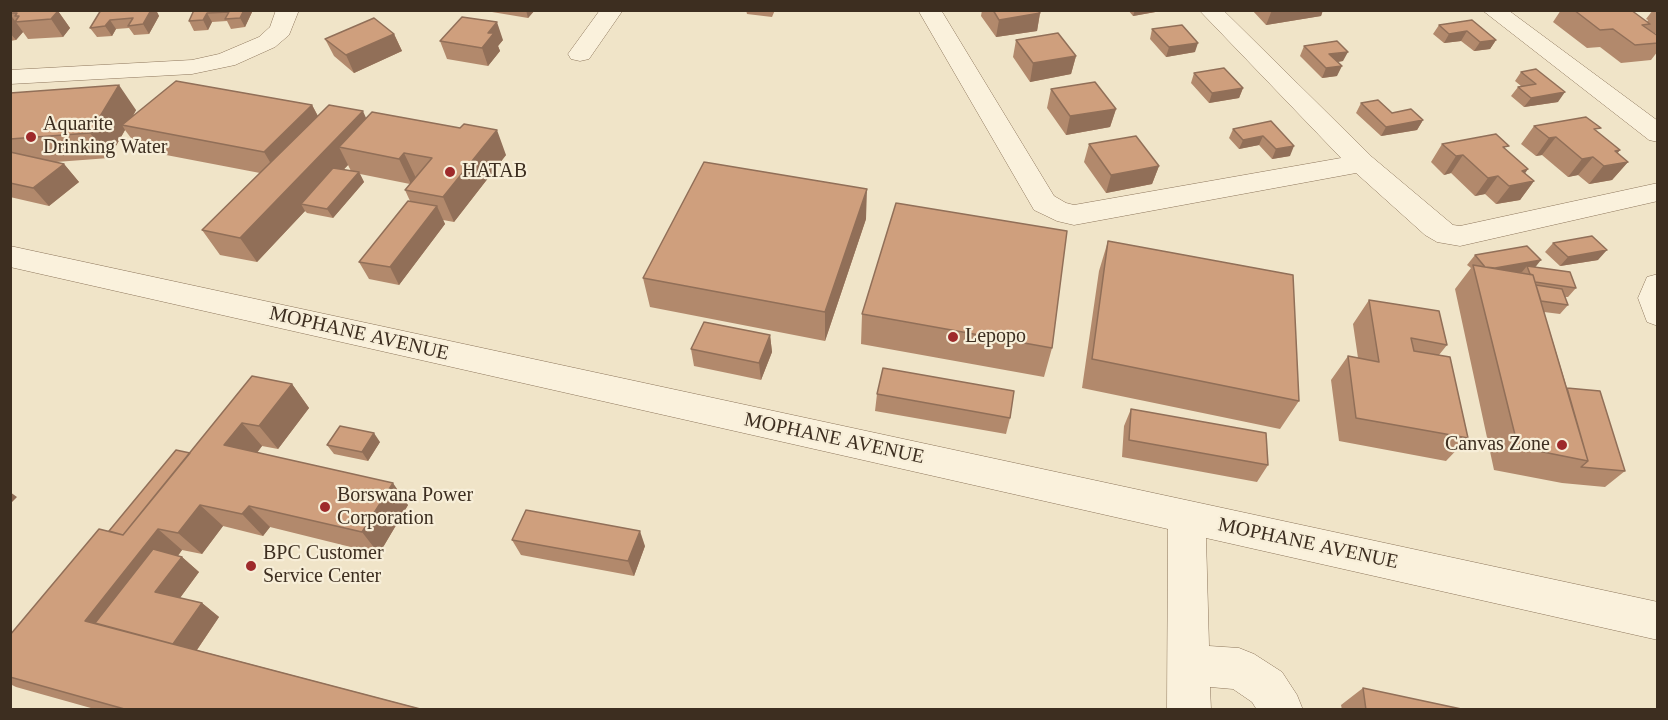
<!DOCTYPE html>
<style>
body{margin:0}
#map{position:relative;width:1668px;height:720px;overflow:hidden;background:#f0e4c8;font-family:"Times New Roman",serif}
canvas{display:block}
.frame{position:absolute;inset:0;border:12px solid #3d2e20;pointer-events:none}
</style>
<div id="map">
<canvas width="1668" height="720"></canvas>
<div class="frame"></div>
</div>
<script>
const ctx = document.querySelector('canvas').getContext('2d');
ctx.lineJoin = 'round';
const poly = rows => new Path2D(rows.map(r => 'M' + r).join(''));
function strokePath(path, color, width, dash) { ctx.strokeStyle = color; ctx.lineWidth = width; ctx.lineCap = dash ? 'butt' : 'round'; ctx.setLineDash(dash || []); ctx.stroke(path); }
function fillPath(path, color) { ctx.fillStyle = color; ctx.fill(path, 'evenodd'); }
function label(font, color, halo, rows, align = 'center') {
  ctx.font = font + ' "Times New Roman",serif'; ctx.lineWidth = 4.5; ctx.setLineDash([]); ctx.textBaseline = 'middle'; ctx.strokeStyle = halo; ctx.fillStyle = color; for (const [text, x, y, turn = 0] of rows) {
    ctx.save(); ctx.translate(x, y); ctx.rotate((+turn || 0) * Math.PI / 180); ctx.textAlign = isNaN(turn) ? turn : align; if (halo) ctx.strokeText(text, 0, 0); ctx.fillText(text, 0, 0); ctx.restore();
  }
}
const minor = poly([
 [276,10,299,10,289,35,275,47,235,65,192,74,10,84,10,70,192,60,219,54,259,37,270,27,276,10],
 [600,10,623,10,589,59,580,61,571,59,568,54,600,10],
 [918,10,941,10,1054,196,1066,203,1074,205,1341,158,1199,10,1223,10,1372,157,1453,225,1460,226,1658,183,1658,201,1460,246,1437,242,1425,235,1356,173,1074,225,1057,221,1034,210,918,10],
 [1482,10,1508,10,1658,121,1658,142,1649,140,1482,10],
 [10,246,1658,602,1658,640,1206,538,1209,646,1239,648,1254,654,1282,672,1297,695,1303,710,1257,710,1252,702,1233,689,1210,687,1211,710,1167,710,1168,529,10,267,10,246],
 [1658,274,1658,326,1647,322,1638,298,1647,277,1658,274]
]);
strokePath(minor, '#8d765c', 1);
fillPath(minor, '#faf1dc');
fillPath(poly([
 [10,10,58,11,70,28,63,37,28,39,23,32,16,40,10,41],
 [101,10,156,10,159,16,149,34,134,35,129,28,116,29,112,36,97,37,90,28],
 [194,10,253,10,245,27,231,29,227,21,212,22,208,30,194,31,189,21],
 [491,10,535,10,528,18,492,12],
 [746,10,775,10,772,17,747,14],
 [982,10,1038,10,1040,13,1037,31,996,37,981,16],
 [1128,10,1161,10,1161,11,1133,16],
 [1252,10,1323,10,1321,16,1266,25],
 [1561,10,1631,10,1647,22,1648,20,1646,19,1653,10,1658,10,1658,35,1647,29,1658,36,1658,51,1651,60,1621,63,1600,47,1587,48,1553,22],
 [1472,20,1496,40,1490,49,1474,51,1461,41,1444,43,1433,34,1439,25],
 [1152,29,1195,52,1166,57,1150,39],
 [394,34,402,51,354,73,334,56,325,39],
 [503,40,498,46,500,51,488,66,447,59,440,41],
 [1016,40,1076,56,1071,74,1030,82,1013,57],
 [1304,46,1343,61,1337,62,1337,76,1322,78,1300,56],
 [1521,72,1558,102,1524,107,1511,96,1518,87,1521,86,1515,81],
 [1194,73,1243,88,1239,98,1209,103,1191,83],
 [1051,89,1116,109,1110,127,1066,135,1047,108],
 [10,93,136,110,133,116,312,105,318,116,366,119,506,155,454,222,443,220,445,224,399,285,369,279,359,262,410,201,405,190,410,184,360,174,364,182,333,218,307,213,305,211,257,262,220,255,202,230,260,173,140,150,125,130,109,158,56,162,64,164,79,182,49,206,10,197],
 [348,165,351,171,343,170],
 [1361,103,1392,113,1423,120,1417,130,1381,136,1356,113],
 [1271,121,1290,156,1272,159,1259,145,1239,149,1229,138,1233,129],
 [1534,126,1598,132,1618,154,1628,162,1612,180,1589,184,1578,175,1568,177,1542,155,1536,156,1521,144],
 [1089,144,1159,166,1152,184,1106,193,1084,162],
 [1442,144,1506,150,1525,173,1534,181,1520,200,1496,204,1485,194,1475,196,1451,173,1444,175,1431,162],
 [866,219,825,341,650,307,643,278],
 [1108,241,1299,401,1280,429,1082,388,1099,271],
 [1553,243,1598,260,1560,266,1545,252],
 [1475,255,1535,267,1576,288,1568,297,1565,297,1568,305,1560,314,1544,312,1567,388,1625,471,1605,487,1562,483,1494,470,1455,289,1471,268,1467,265],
 [1369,300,1447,345,1439,355,1468,438,1446,461,1339,441,1331,380,1348,356,1358,358,1353,324],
 [862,314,1052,348,1044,377,861,344],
 [770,335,772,352,761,380,694,366,691,349],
 [292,384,309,408,278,449,262,446,257,453,408,505,379,554,270,527,263,536,223,526,202,554,182,550,178,556,182,557,199,572,180,598,202,603,219,617,197,650,425,710,98,710,16,687,10,684,10,635,109,531,190,453],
 [877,394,1010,418,1006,434,875,411],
 [1131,409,1268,465,1257,482,1122,457,1124,426],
 [380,442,368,461,334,454,327,445],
 [512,540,645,546,634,576,521,555],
 [1363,688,1466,710,1342,710,1341,705]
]), '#b2896c');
fillPath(poly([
 [151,10,156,10,159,16,149,34,143,24],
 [244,10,253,10,245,27,240,18],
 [526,10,535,10,528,18],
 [1135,10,1161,10,1161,11,1133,16],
 [1272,10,1323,10,1321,16,1266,25],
 [58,11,70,28,63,37,51,19],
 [207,13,212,22,208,30,203,20],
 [1040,13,1037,31,996,37,999,20],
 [10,14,23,32,16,40,10,33],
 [110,20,116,29,112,36,105,26],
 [497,22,503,40,498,46,500,51,488,66,482,48,488,33],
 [1467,31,1461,41,1444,43,1449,34],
 [394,34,402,51,354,73,346,55],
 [1496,40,1490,49,1474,51,1480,42],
 [1198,43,1195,52,1166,57,1169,47],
 [1348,52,1343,61,1325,64,1329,54],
 [1076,56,1071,74,1030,82,1033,63],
 [1342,66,1337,76,1322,78,1326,68],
 [119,85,136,110,127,126,122,125,125,130,109,158,90,133],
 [1243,88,1239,98,1209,103,1212,93],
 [1565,92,1558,102,1524,107,1531,98],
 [312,105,325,130,279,177,264,152],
 [1116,109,1110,127,1066,135,1070,116],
 [363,111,374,136,339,147,348,165,310,205,301,204,305,211,257,262,240,238],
 [1423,120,1417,130,1381,136,1386,127],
 [497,130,506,155,454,222,443,197],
 [1263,136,1259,145,1239,149,1243,140],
 [1556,137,1542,155,1536,156,1549,138],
 [1294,146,1290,156,1272,159,1276,149],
 [1620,150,1608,166,1628,162,1612,180,1589,184,1615,151],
 [404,153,416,178,411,184,399,159],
 [1463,155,1451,173,1444,175,1456,156],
 [1593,157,1578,175,1568,177,1582,159],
 [64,164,79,182,49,206,33,188],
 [1159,166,1152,184,1106,193,1111,175],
 [1528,169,1517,185,1534,181,1520,200,1496,204,1522,171],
 [359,172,364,182,333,218,327,209],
 [1498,176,1485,194,1475,196,1488,178],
 [867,189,866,219,825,341,825,312],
 [437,206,445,224,399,285,390,267],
 [1607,250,1598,260,1560,266,1568,257],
 [1541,260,1533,270,1527,266,1522,272,1481,279,1488,269],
 [770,335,772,352,761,380,759,363],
 [292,384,309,408,278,449,259,426],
 [242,423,262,446,245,468,224,445],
 [374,433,380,442,368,461,362,452],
 [393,483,408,505,379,554,362,532],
 [10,492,17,497,10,504],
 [200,505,223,526,202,554,178,533],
 [249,506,270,527,263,536,242,514],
 [158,529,182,550,119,633,85,621],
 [640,531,645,546,634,576,628,561],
 [182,557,199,572,174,606,155,592],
 [202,603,219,617,190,660,170,646]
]), '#916f58');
const building = poly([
 [10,10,48,11,58,11,51,19,15,22,19,16,15,16,17,13,10,13,10,10],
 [101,10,151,10,143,24,128,26,133,18,110,20,105,26,90,28,101,10],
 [194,10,244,10,240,18,225,19,229,12,207,13,203,20,189,21,194,10],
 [993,10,1038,10,1040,13,999,20,993,10],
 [1574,10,1631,10,1650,24,1642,25,1658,36,1658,43,1635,45,1613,29,1600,30,1574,10],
 [462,17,497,22,488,33,494,33,482,48,440,41,462,17],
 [374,18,394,34,346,55,325,39,374,18],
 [1472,20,1496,40,1480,42,1467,31,1449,34,1439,25,1472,20],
 [1182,25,1198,43,1169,47,1152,29,1182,25],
 [1058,33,1076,56,1033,63,1016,40,1058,33],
 [1337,41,1348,52,1329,54,1342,66,1326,68,1304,46,1337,41],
 [1224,68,1243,88,1212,93,1194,73,1224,68],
 [1536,69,1565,92,1531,98,1518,87,1536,84,1521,72,1536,69],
 [176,81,312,105,264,152,122,125,176,81],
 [1095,82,1116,109,1070,116,1051,89,1095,82],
 [119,85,90,133,10,139,10,93,119,85],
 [1378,100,1392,113,1411,109,1423,120,1386,127,1361,103,1378,100],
 [329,105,363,111,240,238,202,230,329,105],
 [372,112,460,128,464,124,497,130,443,197,405,190,432,158,404,153,399,159,339,147,372,112],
 [1586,117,1601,128,1594,129,1620,150,1615,151,1628,162,1604,166,1593,157,1582,159,1556,137,1549,138,1534,126,1586,117],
 [1271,121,1294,146,1276,149,1263,136,1243,140,1233,129,1271,121],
 [1496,134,1509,146,1503,147,1528,169,1522,171,1534,181,1509,186,1498,176,1488,178,1463,155,1456,156,1442,144,1496,134],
 [1136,136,1159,166,1111,175,1089,144,1136,136],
 [10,152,64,164,33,188,10,183,10,152],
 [704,162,867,189,825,312,643,278,704,162],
 [333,168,359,172,327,209,301,204,333,168],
 [408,201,437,206,390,267,359,262,408,201],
 [896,203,1067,231,1052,348,862,314,896,203],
 [1592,236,1607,250,1568,257,1553,243,1592,236],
 [1108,241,1293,275,1299,401,1092,359,1108,241],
 [1527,246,1541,260,1495,268,1485,267,1475,255,1527,246],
 [1473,265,1533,275,1588,461,1518,447,1473,265],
 [1527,266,1570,272,1576,288,1535,282,1533,275,1530,274,1527,266],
 [1536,285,1562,289,1568,305,1541,301,1536,285],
 [1369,300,1439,311,1447,345,1411,338,1414,351,1450,357,1468,438,1356,418,1348,356,1379,362,1369,300],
 [704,322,770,335,759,363,691,349,704,322],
 [883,368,1014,391,1010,418,877,394,883,368],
 [252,376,292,384,259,426,242,423,224,445,393,483,362,532,249,506,242,514,200,505,178,533,158,529,85,621,424,710,128,710,10,677,10,635,99,529,123,535,252,376],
 [1567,388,1600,391,1625,471,1581,467,1588,461,1567,388],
 [1131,409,1266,433,1268,465,1129,440,1131,409],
 [340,426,374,433,362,452,327,445,340,426],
 [176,450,190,453,123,535,109,531,176,450],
 [526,510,640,531,628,561,512,540,526,510],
 [153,549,182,557,155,592,202,603,173,644,95,623,153,549],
 [1363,688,1466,710,1366,710,1363,688]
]);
fillPath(building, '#cf9f7d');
strokePath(building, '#916f58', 1.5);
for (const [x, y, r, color] of [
 [31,137,6,"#9e2a2b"],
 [450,172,6,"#9e2a2b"],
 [953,337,6,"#9e2a2b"],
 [1562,445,6,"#9e2a2b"],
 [325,507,6,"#9e2a2b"],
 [251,566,6,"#9e2a2b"]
]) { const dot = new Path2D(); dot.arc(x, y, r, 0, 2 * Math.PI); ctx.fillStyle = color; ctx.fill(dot); strokePath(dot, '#f7eed8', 2); }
label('20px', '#3d2e20', '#f7eed8', [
 ["Aquarite",43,125],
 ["Drinking Water",43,148],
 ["HATAB",462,172],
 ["Lepopo",965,337],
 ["Canvas Zone",1550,445,"right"],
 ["Borswana Power",337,496],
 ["Corporation",337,519],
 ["BPC Customer",263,554],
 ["Service Center",263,577]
], 'left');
label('20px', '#3d2e20', '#f7eed8', [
 ["MOPHANE AVENUE",359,334,13],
 ["MOPHANE AVENUE",834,439,12],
 ["MOPHANE AVENUE",1308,544,12]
]);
</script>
